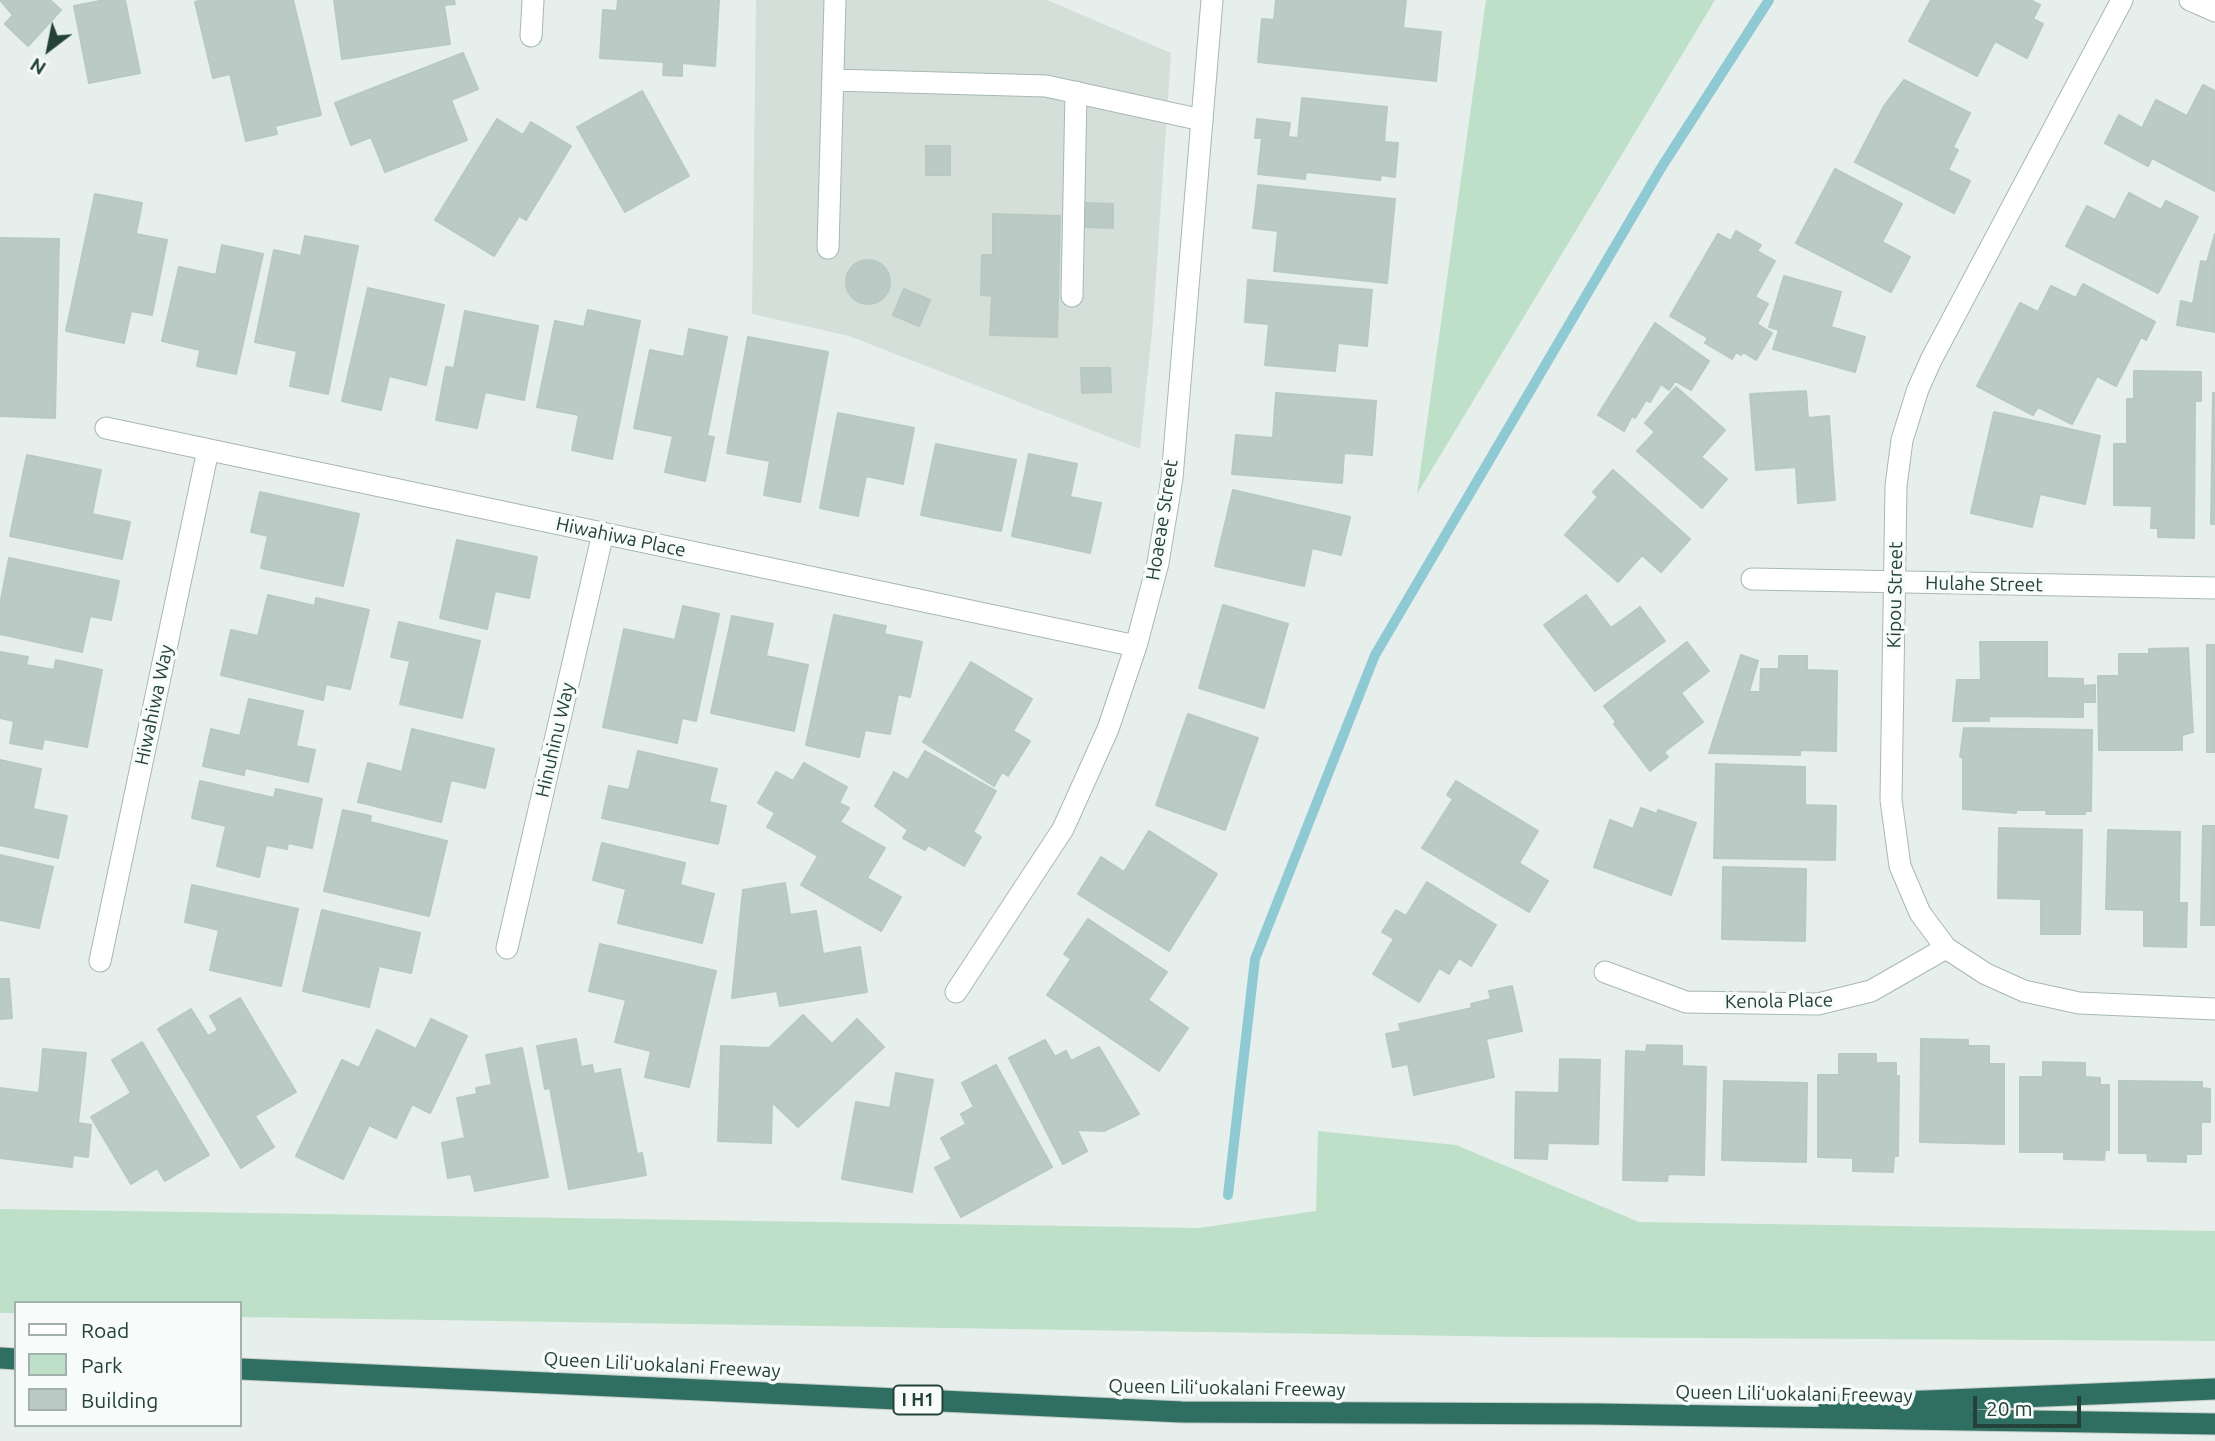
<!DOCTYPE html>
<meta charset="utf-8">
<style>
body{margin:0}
#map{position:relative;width:2215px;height:1441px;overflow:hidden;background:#e6efeb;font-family:Ubuntu,sans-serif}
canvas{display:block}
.legend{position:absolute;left:14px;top:1301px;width:228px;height:126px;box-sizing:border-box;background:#f7fbf9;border:2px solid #a3b1ad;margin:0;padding:9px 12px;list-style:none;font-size:21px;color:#24423a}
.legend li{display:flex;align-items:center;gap:14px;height:35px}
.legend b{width:35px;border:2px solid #a3b1ad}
.north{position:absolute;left:14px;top:14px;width:70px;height:70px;-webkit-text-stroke:5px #f7fbf9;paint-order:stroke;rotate:212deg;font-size:19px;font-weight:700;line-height:28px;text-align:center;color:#24423a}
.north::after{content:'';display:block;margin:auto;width:24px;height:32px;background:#24423a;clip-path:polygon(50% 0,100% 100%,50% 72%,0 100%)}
.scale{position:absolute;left:1973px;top:1396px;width:108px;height:32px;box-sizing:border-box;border:4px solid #24423a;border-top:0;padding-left:9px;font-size:21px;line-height:24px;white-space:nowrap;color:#24423a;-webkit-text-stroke:5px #f7fbf9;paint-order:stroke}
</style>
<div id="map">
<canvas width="2215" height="1441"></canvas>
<ul class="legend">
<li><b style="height:9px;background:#fff"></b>Road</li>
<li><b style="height:19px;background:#bfe0c8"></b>Park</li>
<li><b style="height:19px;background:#bbcac4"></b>Building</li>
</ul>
<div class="north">N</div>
<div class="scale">20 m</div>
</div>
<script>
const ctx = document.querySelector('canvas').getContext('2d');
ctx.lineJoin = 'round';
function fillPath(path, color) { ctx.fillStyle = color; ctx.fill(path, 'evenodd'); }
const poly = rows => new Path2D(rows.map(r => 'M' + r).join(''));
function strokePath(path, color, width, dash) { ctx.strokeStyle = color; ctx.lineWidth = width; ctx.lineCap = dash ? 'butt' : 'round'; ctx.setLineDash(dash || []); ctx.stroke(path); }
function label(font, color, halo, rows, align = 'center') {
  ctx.font = font + ' Ubuntu,sans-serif'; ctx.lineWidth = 7; ctx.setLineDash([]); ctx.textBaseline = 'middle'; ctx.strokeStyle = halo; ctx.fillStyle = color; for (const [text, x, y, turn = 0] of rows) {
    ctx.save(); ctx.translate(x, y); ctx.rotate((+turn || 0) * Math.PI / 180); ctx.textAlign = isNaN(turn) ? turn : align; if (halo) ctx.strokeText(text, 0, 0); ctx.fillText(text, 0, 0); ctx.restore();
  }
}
fillPath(poly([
 [756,0,1047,0,1171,53,1153,321,1140,449,849,336,752,314]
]), '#d4dfda');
fillPath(poly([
 [1486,0,1715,0,1417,494],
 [1318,1131,1456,1145,1639,1222,2215,1231,2215,1341,1525,1337,240,1317,240,1303,16,1303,16,1313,0,1313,0,1209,1199,1228,1316,1211]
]), '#bfe0c8');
strokePath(poly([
 [1228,1195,1255,959,1375,655,1661,168,1769,0]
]), '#8ec9d4', 10);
const building = poly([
 [0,0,50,0,61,10,28,46,5,24,13,15,0,0],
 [105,0,125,0,140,73,89,83,74,6,105,0],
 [202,0,293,0,321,115,275,126,277,134,246,141,230,74,213,78,195,2,202,0],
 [334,0,454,0,455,4,444,5,450,44,342,59,334,0],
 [618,0,719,0,715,66,682,63,682,76,663,75,664,62,600,58,603,10,617,11,618,0],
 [1276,0,1406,0,1403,28,1441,32,1436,81,1258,62,1262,19,1274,20,1276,0],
 [1931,0,2030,0,2040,5,2033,19,2043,24,2027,58,1995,41,1977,76,1909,41,1931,0],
 [463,53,478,89,451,100,467,140,385,172,371,137,351,145,335,103,463,53],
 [1904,80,1970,113,1953,147,1958,150,1948,170,1970,181,1954,213,1855,162,1884,106,1904,80],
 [2203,85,2215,91,2215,191,2152,158,2148,166,2105,143,2119,115,2142,128,2156,100,2187,116,2203,85],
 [642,91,689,176,625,212,577,127,642,91],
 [1302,98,1387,107,1384,142,1398,143,1395,177,1381,175,1380,180,1306,172,1305,179,1258,174,1262,138,1255,138,1257,119,1290,123,1288,137,1298,138,1302,98],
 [497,119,523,135,531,122,571,146,526,220,519,216,494,256,435,220,497,119],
 [926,146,950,146,950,175,926,175,926,146],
 [1835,169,1902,204,1882,242,1910,257,1891,292,1796,243,1835,169],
 [1258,185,1395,199,1387,283,1274,271,1278,231,1253,228,1258,185],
 [2129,193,2161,210,2166,201,2198,217,2158,293,2066,246,2087,206,2115,220,2129,193],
 [95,194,142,203,136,234,167,240,152,315,131,311,124,343,66,331,95,194],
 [1085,203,1113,204,1113,228,1085,227,1085,203],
 [993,214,1060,216,1057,337,990,335,992,296,981,295,982,255,993,255,993,214],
 [1736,231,1761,245,1757,251,1775,261,1755,297,1768,304,1757,324,1772,333,1756,360,1743,352,1741,355,1736,352,1732,359,1705,343,1708,338,1670,316,1718,234,1731,241,1736,231],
 [2215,234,2215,332,2177,325,2181,301,2193,304,2201,261,2207,262,2215,234],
 [305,236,358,246,328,394,290,386,297,351,255,342,274,250,301,256,305,236],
 [0,238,59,239,55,418,0,416,0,238],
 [222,245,263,254,236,374,197,366,200,350,162,341,179,267,216,275,222,245],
 '846 282a22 22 0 1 1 44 0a22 22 0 1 1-44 0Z',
 [1784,276,1841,292,1831,327,1865,337,1855,372,1773,349,1779,330,1769,327,1784,276],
 [1248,280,1372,290,1367,346,1338,343,1335,371,1265,365,1269,324,1245,322,1248,280],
 [2083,284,2155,322,2146,340,2141,337,2116,386,2097,376,2072,424,2038,407,2033,415,1977,386,2020,303,2038,312,2051,286,2076,298,2083,284],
 [368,288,444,305,426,385,389,376,381,410,342,401,368,288],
 [904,289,930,300,919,326,893,315,904,289],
 [588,310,640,321,612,459,572,450,579,415,537,407,555,321,584,327,588,310],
 [465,311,538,326,524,400,485,392,477,428,436,420,446,367,454,368,465,311],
 [1655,323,1709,361,1691,390,1675,381,1669,390,1661,384,1650,402,1646,400,1635,418,1632,416,1624,431,1598,415,1655,323],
 [689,329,727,337,707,436,714,437,705,481,665,472,673,436,634,428,650,350,684,357,689,329],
 [748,337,828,352,800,502,764,495,770,461,727,453,748,337],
 [1081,368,1110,368,1111,392,1082,393,1081,368],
 [2134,371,2201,372,2201,401,2195,401,2194,538,2158,537,2158,528,2151,528,2152,506,2114,505,2114,444,2127,444,2127,399,2134,399,2134,371],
 [1676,387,1725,430,1701,457,1727,479,1702,508,1637,451,1655,432,1645,423,1676,387],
 [1806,391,1808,418,1829,416,1835,500,1798,503,1796,467,1756,470,1750,394,1806,391],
 [1276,393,1376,401,1372,455,1344,453,1342,483,1232,474,1236,435,1273,438,1276,393],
 [2213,393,2215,393,2215,524,2211,524,2213,393],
 [1994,412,2100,436,2085,504,2040,494,2032,527,1971,513,1994,412],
 [838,413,914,428,903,484,866,476,858,516,820,508,838,413],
 [936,444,1016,460,1001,531,921,515,936,444],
 [1029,454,1077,464,1070,497,1101,503,1090,553,1012,536,1029,454],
 [27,455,101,470,92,514,130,522,122,559,10,536,27,455],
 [1613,470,1690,539,1661,572,1642,555,1618,582,1565,535,1598,497,1593,492,1613,470],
 [1233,490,1350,517,1341,555,1312,548,1304,586,1215,566,1233,490],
 [260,492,359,514,343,586,261,568,268,536,251,532,260,492],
 [457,540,537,557,529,598,495,591,487,629,440,618,457,540],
 [9,558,119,581,111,620,90,616,82,652,0,634,0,605,9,558],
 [268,595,315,606,316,598,369,610,350,689,326,684,323,700,221,675,231,630,258,636,268,595],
 [1586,595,1611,628,1640,607,1665,641,1595,691,1544,625,1586,595],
 [1223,605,1288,624,1264,708,1199,688,1223,605],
 [683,606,719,614,696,721,682,718,677,743,603,727,624,629,675,640,683,606],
 [834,615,886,626,884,634,922,642,910,697,898,694,890,734,865,730,859,757,806,745,834,615],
 [732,616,773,624,766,656,808,665,794,731,711,713,732,616],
 [399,622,480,641,462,718,400,704,410,661,391,657,399,622],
 [1687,642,1709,671,1681,693,1703,722,1664,752,1668,757,1650,771,1614,724,1616,722,1604,706,1687,642],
 [1980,642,2047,642,2047,678,2083,679,2083,686,2095,685,2095,702,2083,702,2083,717,1989,716,1989,721,1953,721,1957,680,1981,680,1980,642],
 [2207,645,2215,645,2215,752,2207,752,2207,645],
 [2188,648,2193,732,2182,735,2182,750,2099,750,2098,676,2119,676,2119,654,2149,654,2149,649,2188,648],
 [0,652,28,657,26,665,54,670,56,660,102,670,87,747,44,739,42,749,10,743,14,721,0,718,0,652],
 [1741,655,1758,661,1749,692,1760,692,1761,669,1779,669,1779,656,1807,656,1807,670,1837,671,1836,751,1800,750,1800,755,1709,753,1741,655],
 [971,662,1032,699,1013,731,1030,741,1008,776,1002,772,994,786,923,742,971,662],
 [249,699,303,711,296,746,315,750,308,782,245,768,244,775,203,766,211,729,240,736,249,699],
 [1188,714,1258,738,1225,830,1156,805,1188,714],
 [1964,728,2092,730,2091,811,2085,811,2085,814,2046,814,2047,810,2016,810,2016,813,1963,809,1963,757,1960,757,1964,728],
 [412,729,494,749,485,788,451,780,441,822,358,802,368,763,402,772,412,729],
 [638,751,717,769,709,802,726,806,718,844,602,818,609,786,629,790,638,751],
 [925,751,996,791,973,832,981,837,964,866,928,845,925,850,903,838,908,830,875,806,894,772,908,780,925,751],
 [0,760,41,769,33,809,67,816,58,858,0,845,0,760],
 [804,763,847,787,839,803,849,808,840,822,885,848,867,878,901,897,881,931,801,885,818,856,767,827,775,813,758,803,776,772,793,781,804,763],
 [1716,764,1805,767,1805,805,1836,806,1835,860,1714,858,1716,764],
 [200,781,274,798,276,789,322,799,312,848,288,843,287,849,266,845,259,877,217,866,226,826,192,818,200,781],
 [1456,781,1538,831,1519,863,1548,881,1529,912,1422,848,1453,799,1447,795,1456,781],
 [1641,808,1657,814,1658,810,1696,823,1671,895,1594,867,1610,820,1633,829,1641,808],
 [343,810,371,816,370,822,447,841,429,916,324,891,343,810],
 [2203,826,2215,826,2215,925,2201,925,2203,826],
 [1999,828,2082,830,2080,934,2041,934,2041,899,1998,898,1999,828],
 [2108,830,2180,832,2179,903,2187,903,2186,947,2144,946,2144,910,2106,909,2108,830],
 [1149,831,1217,874,1169,951,1078,894,1101,857,1124,872,1149,831],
 [602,843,685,863,680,885,714,894,702,943,618,923,626,889,593,880,602,843],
 [0,855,53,867,39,928,0,920,0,855],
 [1723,867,1806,869,1805,941,1722,939,1723,867],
 [1427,882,1496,925,1471,966,1459,958,1449,974,1439,968,1419,1002,1373,974,1394,939,1382,932,1396,910,1406,916,1427,882],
 [785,883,790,915,816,911,823,954,860,947,867,992,780,1006,777,991,732,998,743,890,785,883],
 [192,885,298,909,281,986,210,970,219,930,185,922,192,885],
 [322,910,420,933,411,973,379,966,369,1007,303,991,322,910],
 [1088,919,1167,972,1148,1000,1188,1028,1159,1071,1047,995,1071,959,1064,954,1088,919],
 [600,944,716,971,689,1087,645,1077,651,1051,615,1042,626,1000,589,991,600,944],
 [0,979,9,979,12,1018,0,1019,0,979],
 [1512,986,1522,1031,1486,1039,1494,1077,1414,1095,1408,1064,1393,1067,1386,1034,1401,1031,1399,1024,1472,1008,1471,1004,1491,999,1489,991,1512,986],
 [240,998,296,1092,255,1116,274,1147,241,1168,158,1029,191,1009,208,1036,218,1030,210,1016,240,998],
 [803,1015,832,1044,857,1019,884,1047,798,1127,772,1102,771,1143,718,1141,721,1046,769,1048,803,1015],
 [431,1019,467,1036,430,1113,412,1104,396,1138,369,1125,343,1179,296,1156,342,1060,359,1068,377,1030,416,1049,431,1019],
 [576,1039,581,1067,592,1065,594,1074,620,1069,637,1154,642,1153,646,1175,569,1189,550,1088,545,1089,537,1046,576,1039],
 [1921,1039,1968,1040,1968,1046,1989,1046,1989,1064,2004,1064,2004,1144,1920,1142,1921,1039],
 [1045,1040,1055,1057,1066,1051,1071,1061,1099,1047,1139,1114,1104,1131,1077,1130,1087,1151,1063,1164,1009,1058,1045,1040],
 [142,1042,209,1155,165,1181,157,1168,131,1184,91,1117,131,1093,112,1060,142,1042],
 [1647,1045,1682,1046,1682,1066,1706,1067,1704,1175,1668,1174,1667,1181,1623,1180,1626,1051,1646,1052,1647,1045],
 [522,1048,548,1177,475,1191,471,1174,448,1178,442,1143,465,1138,457,1098,477,1094,476,1088,492,1085,486,1055,522,1048],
 [43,1049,86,1053,78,1123,91,1125,88,1157,73,1155,72,1167,0,1158,0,1088,39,1093,43,1049],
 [1839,1054,1876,1054,1876,1063,1896,1063,1896,1076,1899,1076,1898,1156,1894,1156,1893,1172,1853,1171,1853,1158,1818,1157,1818,1075,1839,1075,1839,1054],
 [1560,1059,1600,1060,1598,1144,1548,1143,1547,1159,1515,1158,1516,1092,1559,1093,1560,1059],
 [2043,1062,2085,1063,2085,1077,2100,1078,2100,1085,2109,1085,2109,1150,2105,1150,2104,1160,2064,1159,2064,1152,2020,1152,2020,1077,2043,1077,2043,1062],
 [996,1065,1052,1167,961,1217,935,1168,952,1159,941,1138,966,1124,961,1114,974,1107,962,1083,996,1065],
 [896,1073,933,1080,912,1192,842,1179,856,1102,890,1108,896,1073],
 [1724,1081,1807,1083,1806,1162,1722,1160,1724,1081],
 [2119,1081,2202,1082,2202,1088,2210,1089,2210,1122,2201,1122,2201,1154,2186,1154,2186,1162,2148,1161,2147,1153,2119,1153,2119,1081]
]);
fillPath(building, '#bbcac4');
strokePath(building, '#b8c9c2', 2);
const service = poly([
 [833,80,1046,86,1202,120],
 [828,248,835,0],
 [1072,296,1076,92]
]);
const minor = poly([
 [2122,0,1932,358,1918,389,1902,440,1896,486,1891,800,1900,866,1920,913,1946,948,1986,974,2024,991,2079,1003,2215,1009],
 [531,36,533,0],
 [106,428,1136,646],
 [1752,579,2215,588],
 [507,948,603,533],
 [100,961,208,450],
 [1605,972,1686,1002,1818,1004,1871,991,1946,948],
 [956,992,1063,829,1108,729,1136,646,1158,563,1172,478,1212,0]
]);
const tertiary = poly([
 [2190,0,2215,11]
]);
const motorway = poly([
 [0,1358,16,1359],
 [240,1369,1182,1412,1596,1414,2215,1424],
 [1829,1405,2215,1389]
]);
strokePath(service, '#a8b8b2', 23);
strokePath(minor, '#a8b8b2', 23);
strokePath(tertiary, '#a8b8b2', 23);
strokePath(motorway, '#c2cac8', 23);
strokePath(service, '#fff', 21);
strokePath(minor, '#fff', 21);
strokePath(tertiary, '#fff', 21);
strokePath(motorway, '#2f6f62', 21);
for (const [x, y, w] of [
 [918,1400,49]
]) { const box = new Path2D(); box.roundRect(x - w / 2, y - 14.5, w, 29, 5); ctx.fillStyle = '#f7fbf9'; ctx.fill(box); strokePath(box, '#24423a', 2); }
label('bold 18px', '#24423a', null, [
 ["I H1",918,1400]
]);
label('19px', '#24423a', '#f7fbf9', [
 ["Hoaeae Street",1162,520,-81],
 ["Hiwahiwa Place",621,537,12],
 ["Hulahe Street",1984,584,1],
 ["Kipou Street",1895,595,-89],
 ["Hiwahiwa Way",154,705,-78],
 ["Hinuhinu Way",555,740,-77],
 ["Kenola Place",1779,1001,-1],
 ["Queen Liliʻuokalani Freeway",662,1365,3],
 ["Queen Liliʻuokalani Freeway",1227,1388,1],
 ["Queen Liliʻuokalani Freeway",1794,1394,1]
]);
</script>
